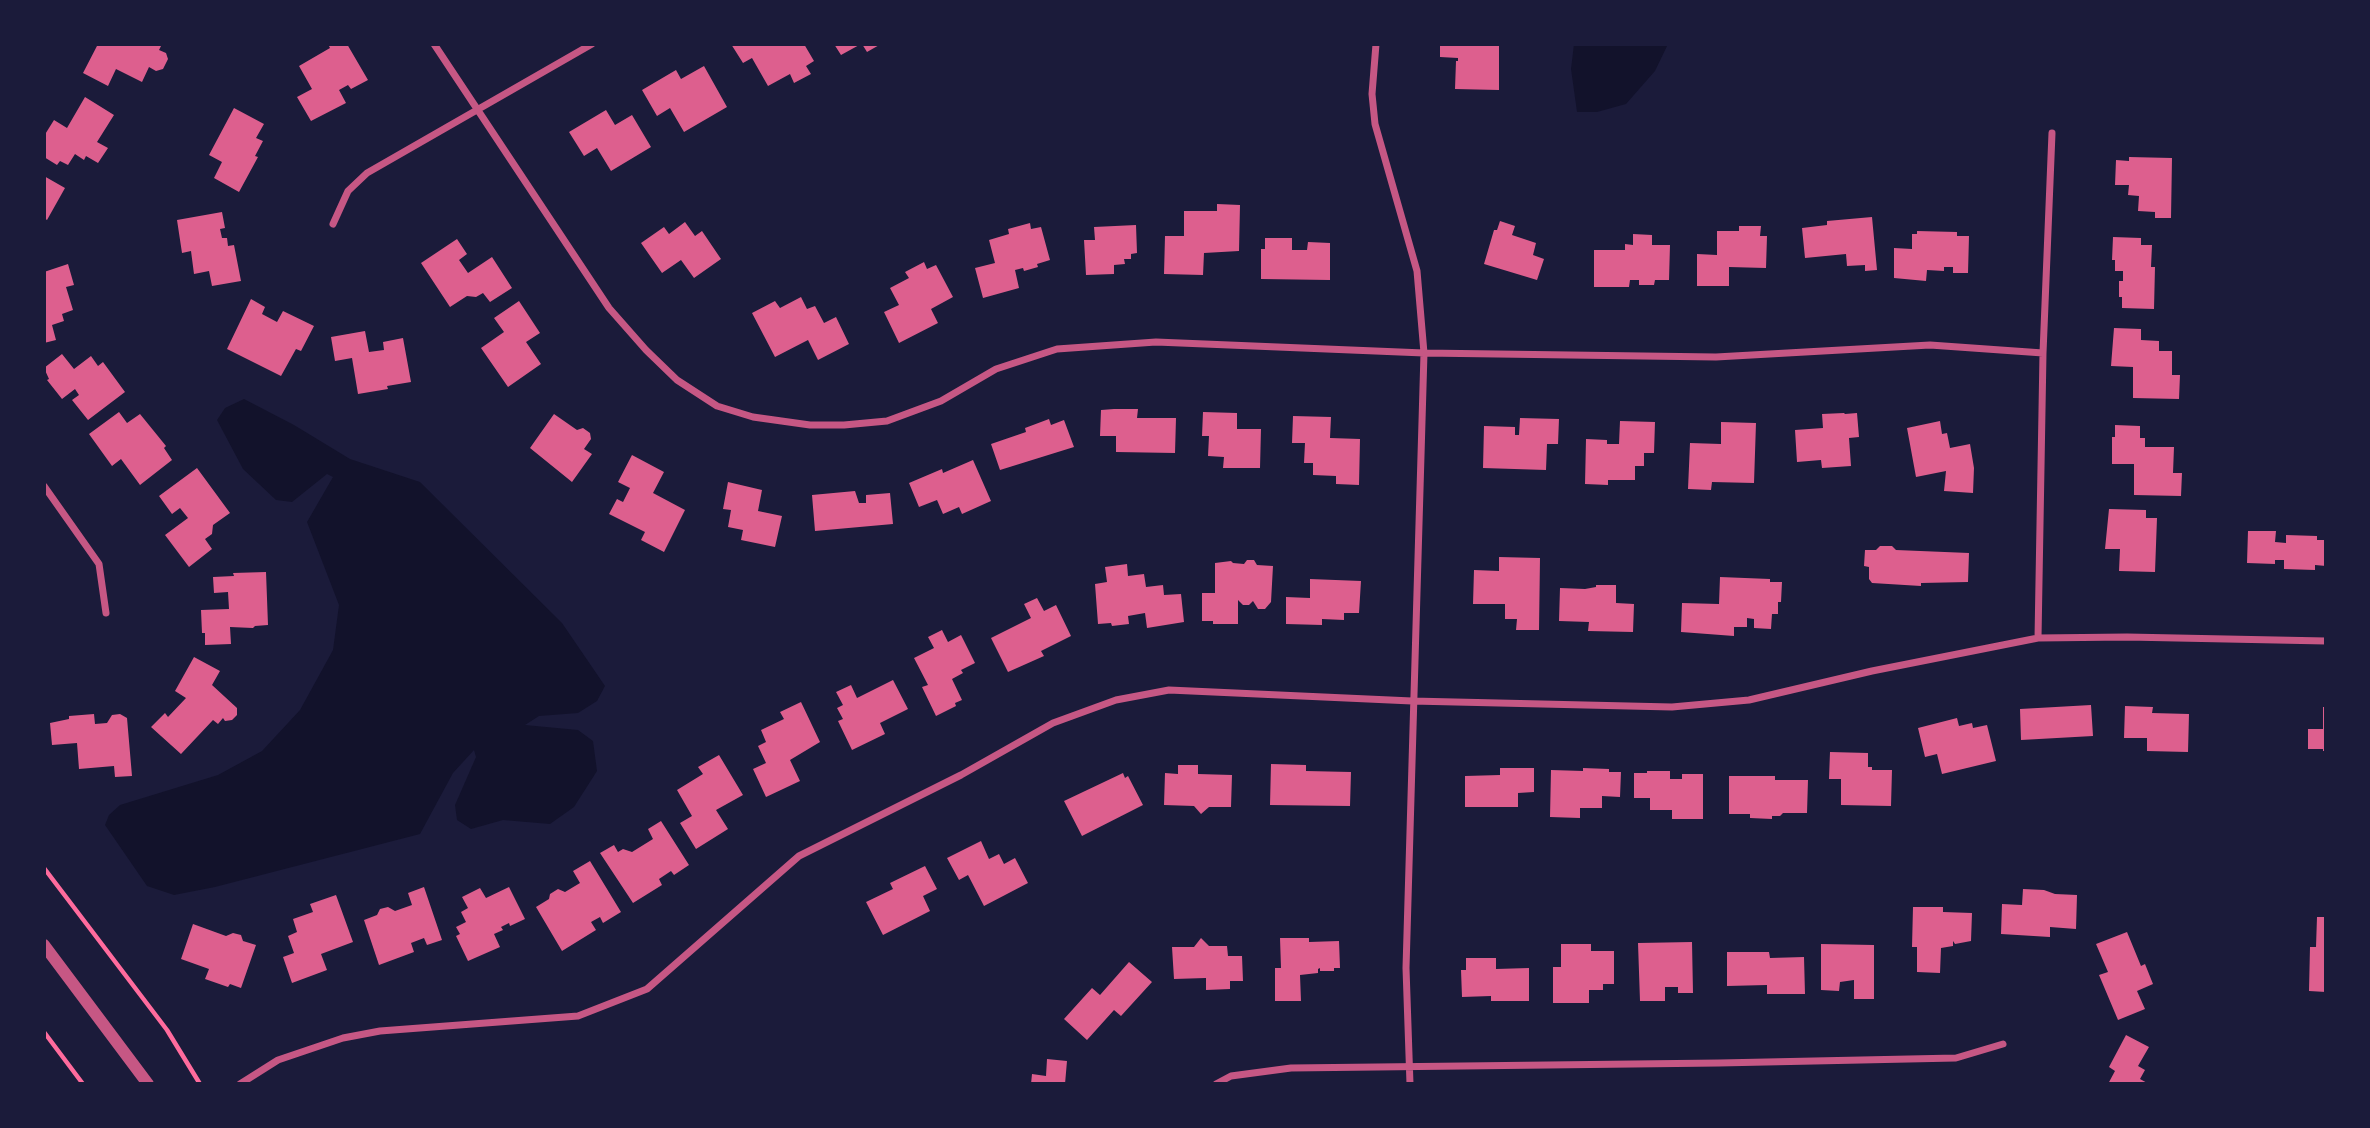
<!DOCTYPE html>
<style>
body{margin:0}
#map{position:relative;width:2370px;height:1128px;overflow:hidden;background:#1b1b3a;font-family:"PT Sans Narrow",sans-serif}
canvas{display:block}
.frame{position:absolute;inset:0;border:46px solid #1b1b3a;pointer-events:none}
</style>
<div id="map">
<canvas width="2370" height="1128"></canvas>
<div class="frame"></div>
</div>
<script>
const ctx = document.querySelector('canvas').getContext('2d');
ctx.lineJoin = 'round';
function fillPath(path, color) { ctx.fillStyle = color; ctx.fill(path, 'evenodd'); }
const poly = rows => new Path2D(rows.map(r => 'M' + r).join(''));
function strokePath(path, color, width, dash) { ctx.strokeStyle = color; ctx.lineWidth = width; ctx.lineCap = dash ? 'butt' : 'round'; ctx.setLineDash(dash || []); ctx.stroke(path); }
fillPath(poly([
 [1574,44,1668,44,1655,71,1626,104,1597,112,1577,112,1571,69],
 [244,399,294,425,350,459,420,482,562,623,605,686,597,701,578,713,539,716,525,725,578,730,593,741,597,771,574,807,550,824,503,820,471,829,457,820,455,805,476,757,474,750,453,773,420,834,215,887,174,895,147,886,105,825,109,815,120,805,218,775,262,751,300,710,333,650,339,605,307,522,333,477,327,474,292,502,276,500,243,469,217,420,225,408]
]), '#12122b');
fillPath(poly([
 [98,44,118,46,119,44,162,44,159,50,166,53,168,59,163,69,156,71,149,67,142,82,116,69,108,86,83,73],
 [328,44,347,44,368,80,351,89,348,85,339,90,346,103,311,121,297,97,312,89,299,66,330,48],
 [731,44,804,44,814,61,806,66,811,74,794,83,790,74,768,86,752,58,743,63],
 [834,44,861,44,841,55],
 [862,44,881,44,867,52],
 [1440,44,1499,44,1499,90,1455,89,1456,61,1458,61,1458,58,1440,57],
 [704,66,727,107,684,132,670,108,657,116,642,90,676,70,681,79],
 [85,97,114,115,97,142,108,148,98,163,86,156,84,160,75,154,68,165,60,161,57,165,44,157,44,136,54,120,67,128],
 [234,108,264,124,256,138,263,141,255,156,258,157,239,192,214,178,222,162,209,155],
 [606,110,615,125,632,115,651,147,611,171,597,148,584,156,569,132],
 [2129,157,2172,158,2171,218,2155,218,2155,212,2138,211,2139,196,2128,195,2129,185,2115,185,2116,160,2129,161],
 [44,176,65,188,47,220,44,218],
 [1217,204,1240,205,1239,251,1204,253,1203,275,1164,274,1165,236,1184,236,1184,211,1217,211],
 [222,212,225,228,220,229,222,238,227,238,228,246,234,245,241,281,212,286,209,271,194,274,191,251,182,253,177,220],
 [1872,217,1877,270,1865,271,1865,265,1847,266,1846,254,1805,258,1802,228,1827,225,1827,221],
 [1500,221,1515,226,1512,235,1536,243,1533,255,1544,259,1537,280,1484,264,1494,230,1497,230],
 [685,222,695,236,702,231,721,259,694,278,681,260,662,273,641,243,664,227,669,234],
 [1030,223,1031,229,1041,227,1050,260,1037,264,1038,267,1024,271,1023,268,1015,270,1019,288,983,298,975,268,995,263,989,240,1009,234,1008,229],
 [1136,225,1137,253,1131,254,1131,259,1124,259,1125,264,1114,265,1114,274,1086,275,1084,240,1095,240,1094,227],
 [1739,226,1761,226,1760,236,1767,236,1766,268,1729,267,1729,286,1697,286,1697,254,1717,255,1717,231,1739,231],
 [1917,231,1957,232,1957,236,1969,236,1968,273,1953,273,1953,267,1944,267,1944,271,1927,270,1926,281,1894,278,1894,248,1912,249,1912,234,1917,234],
 [1633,234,1652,235,1652,245,1670,245,1669,280,1655,280,1654,285,1639,285,1639,280,1630,280,1629,287,1594,287,1594,250,1625,250,1625,244,1633,245],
 [2113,237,2141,238,2141,245,2152,245,2151,267,2155,267,2154,309,2122,308,2122,297,2119,297,2119,281,2123,281,2123,271,2115,271,2115,260,2112,260],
 [1265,238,1292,238,1292,250,1307,250,1308,242,1330,243,1330,280,1261,279,1261,249,1265,249],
 [457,239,467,254,459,260,468,273,492,257,512,288,490,302,483,293,476,297,467,296,450,307,421,263],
 [924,262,927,269,936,265,953,297,931,309,938,323,899,343,884,312,899,305,890,288,909,278,905,272],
 [68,264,74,285,66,287,73,310,62,314,64,321,52,325,56,340,44,343,44,272],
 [801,297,807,309,815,306,824,323,836,317,849,344,818,360,808,340,775,357,752,313,775,301,780,308],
 [251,299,265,307,262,314,277,322,283,311,314,326,301,351,296,349,281,376,227,349],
 [519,301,540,333,526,342,541,364,508,387,481,348,504,332,494,318],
 [2114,328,2141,329,2141,340,2159,341,2159,351,2172,351,2172,375,2180,375,2179,399,2133,398,2133,367,2111,366],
 [365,331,369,352,384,350,383,342,403,338,411,382,387,386,388,389,358,394,352,358,335,361,331,337],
 [62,354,74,369,91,356,98,366,103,362,125,392,88,420,72,400,79,395,75,389,62,399,47,380,49,379,44,368],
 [1114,409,1138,409,1137,418,1176,418,1175,453,1116,452,1116,436,1100,436,1101,410],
 [119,412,127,423,140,414,166,446,164,448,172,460,140,485,121,459,112,466,89,434],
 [1203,412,1237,413,1237,429,1261,429,1260,468,1223,468,1224,457,1208,456,1209,436,1202,436],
 [1844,413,1845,414,1857,413,1859,437,1849,438,1851,466,1822,468,1821,460,1797,462,1795,430,1823,428,1822,414],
 [554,414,577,430,583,428,590,433,591,439,584,449,592,454,572,482,530,448],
 [1293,416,1331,417,1330,438,1360,439,1359,485,1336,484,1336,476,1313,475,1313,463,1304,463,1305,443,1292,443],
 [1520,418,1559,419,1558,444,1547,444,1546,470,1483,468,1484,426,1515,427,1515,435,1519,435],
 [1049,419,1051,425,1064,420,1074,447,1000,470,991,444,1026,432,1025,428],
 [1620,421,1655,422,1654,453,1644,453,1644,466,1635,466,1635,480,1608,480,1608,485,1585,484,1586,439,1607,440,1607,444,1619,444],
 [1940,421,1942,434,1947,433,1950,448,1970,444,1974,468,1973,493,1944,491,1946,471,1916,477,1907,428],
 [1721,422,1756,423,1754,483,1712,482,1711,490,1688,489,1690,443,1721,444],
 [2115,425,2140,426,2140,438,2145,438,2145,447,2174,447,2173,473,2182,473,2181,496,2134,495,2134,464,2112,464,2112,437,2115,437],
 [632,455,664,472,653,493,685,510,664,552,641,540,645,532,609,514,617,499,623,502,630,488,618,482],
 [973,460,991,501,962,514,959,507,943,514,937,500,919,507,909,483,942,469,943,473],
 [197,468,230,513,213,525,212,534,205,539,212,549,189,567,165,535,188,518,180,508,172,514,159,496],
 [728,482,762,490,758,511,782,516,775,547,741,540,743,530,728,527,731,510,723,509],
 [855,491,859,503,866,503,866,495,890,493,893,524,815,531,812,495],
 [2109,509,2146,510,2146,518,2157,518,2155,572,2119,571,2120,549,2105,549],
 [2248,531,2276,531,2275,542,2286,543,2286,535,2317,536,2317,540,2326,540,2326,566,2315,565,2315,570,2284,569,2284,560,2275,560,2275,564,2247,563],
 [1880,546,1892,546,1896,550,1969,553,1968,582,1921,583,1921,586,1872,583,1869,579,1869,567,1864,566,1865,550,1876,550],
 [1499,557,1540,558,1539,630,1516,630,1517,619,1505,619,1505,604,1473,604,1474,570,1499,571],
 [1247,560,1254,560,1257,565,1273,566,1271,602,1265,609,1258,609,1253,601,1249,605,1243,605,1238,600,1238,624,1213,624,1213,621,1202,621,1202,593,1215,593,1215,563,1231,561,1233,563,1244,564],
 [1127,564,1128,576,1144,574,1146,587,1163,585,1164,595,1181,594,1184,622,1147,628,1145,613,1128,616,1129,624,1112,626,1111,623,1098,624,1095,584,1107,582,1105,567],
 [266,572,268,625,255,626,253,628,230,627,231,644,205,645,205,633,202,633,201,610,229,609,228,592,214,593,213,577,234,576,233,573],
 [1720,577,1770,579,1770,582,1782,582,1781,602,1778,602,1778,614,1772,614,1771,629,1754,628,1754,619,1747,618,1747,627,1734,627,1734,636,1681,632,1682,603,1719,604],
 [1310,579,1361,581,1359,613,1344,613,1344,620,1322,619,1322,625,1286,624,1286,597,1310,598],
 [1596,585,1616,585,1616,603,1634,604,1633,632,1588,631,1589,622,1559,621,1560,588,1585,589,1596,587],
 [1037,598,1044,611,1056,605,1071,636,1041,651,1044,656,1008,672,991,638,1031,618,1024,604],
 [942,630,948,642,961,635,975,663,961,670,963,673,952,679,962,700,955,703,956,706,936,716,922,687,928,685,914,658,934,648,928,637],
 [194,657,220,671,212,685,237,708,237,715,232,720,225,721,223,718,218,724,213,720,181,754,151,727,165,713,168,717,186,698,175,691],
 [893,680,908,709,880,723,885,734,852,750,838,721,843,719,837,708,843,705,836,692,851,685,857,698],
 [801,702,820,742,790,760,800,781,766,797,753,769,766,763,758,746,766,742,761,730,784,719,780,712],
 [2091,705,2093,736,2021,740,2020,709],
 [2125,706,2153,707,2152,713,2189,714,2188,752,2147,751,2147,738,2124,738],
 [2323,707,2326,707,2326,751,2323,751,2323,749,2308,749,2308,729,2323,729],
 [94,714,95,724,107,723,112,715,120,714,127,718,132,776,115,777,114,766,79,769,77,743,52,745,50,723,69,719,69,716],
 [1957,718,1959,726,1972,723,1973,728,1987,725,1996,761,1942,774,1937,754,1925,757,1918,728],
 [1830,752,1868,753,1868,767,1872,767,1872,770,1892,770,1891,806,1841,805,1841,779,1829,779],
 [719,755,743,795,716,810,728,829,696,849,680,823,692,816,677,790,703,774,698,767],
 [1271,764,1306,765,1306,771,1351,772,1350,806,1270,805],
 [1178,765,1198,765,1198,774,1232,775,1231,807,1209,807,1201,814,1194,806,1164,805,1165,773,1178,774],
 [1500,768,1534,768,1534,792,1518,793,1518,807,1465,807,1465,776,1500,775],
 [1583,768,1609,769,1609,772,1621,772,1620,797,1602,796,1602,808,1580,808,1580,818,1550,817,1551,770,1583,771],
 [1647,771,1670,771,1670,779,1682,779,1682,774,1703,774,1703,819,1672,819,1672,810,1650,810,1650,798,1634,798,1634,773,1647,773],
 [1123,773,1125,778,1128,776,1143,805,1082,836,1064,801],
 [1729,776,1775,776,1775,780,1808,780,1807,813,1783,813,1780,816,1772,816,1772,819,1750,818,1750,814,1729,814],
 [661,821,689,865,674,875,671,871,659,879,662,885,633,903,600,853,614,845,618,852,623,849,632,852,653,839,648,829],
 [981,841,989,859,999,854,1004,864,1015,858,1028,883,984,906,968,875,959,880,947,858],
 [590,861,621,912,603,923,600,917,591,922,596,930,562,951,536,907,549,899,550,894,558,889,565,892,580,883,573,871],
 [925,866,937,889,923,896,930,911,883,935,866,902,893,889,890,883],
 [424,887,442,940,427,945,424,938,411,943,414,952,379,965,364,920,377,915,380,909,388,907,395,911,412,905,408,893],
 [509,887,525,919,510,926,509,923,501,927,503,930,494,934,500,947,468,961,456,936,460,934,456,927,466,922,461,912,468,908,462,897,480,888,486,898],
 [2023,889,2044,890,2055,894,2077,895,2076,929,2050,927,2050,937,2001,934,2002,904,2022,905],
 [336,895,353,942,321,954,327,970,292,983,283,957,294,953,288,936,297,932,293,919,313,912,310,904],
 [1913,907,1943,907,1943,912,1972,913,1971,941,1955,944,1953,941,1953,946,1941,948,1940,973,1917,972,1917,947,1912,947],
 [2317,917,2326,917,2326,992,2309,991,2310,947,2316,947],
 [193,924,226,936,233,933,241,935,243,941,256,945,241,988,230,984,228,987,205,979,209,969,181,959],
 [2127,932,2141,966,2145,964,2153,984,2137,991,2145,1009,2118,1020,2099,975,2108,972,2096,944],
 [1201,938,1209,946,1227,946,1228,956,1242,956,1243,981,1230,981,1230,989,1206,990,1206,978,1174,979,1172,947,1194,947],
 [1280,938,1309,938,1309,942,1339,941,1340,968,1334,968,1334,971,1320,971,1320,968,1318,969,1318,973,1300,975,1301,1001,1275,1001,1275,968,1281,968],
 [1692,942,1693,993,1678,993,1678,987,1665,987,1665,1001,1640,1001,1638,943],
 [1561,944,1591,944,1591,951,1614,951,1614,984,1603,984,1603,990,1589,990,1589,1003,1553,1003,1553,967,1561,967],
 [1821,944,1874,945,1874,999,1854,999,1854,980,1840,982,1839,991,1821,990],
 [1727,952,1769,952,1770,958,1804,957,1805,994,1767,994,1767,985,1727,986],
 [1466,958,1496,958,1496,969,1529,968,1529,1001,1491,1001,1491,996,1462,997,1461,970,1466,970],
 [1129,962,1152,982,1121,1016,1114,1010,1087,1040,1064,1019,1092,988,1100,995],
 [2126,1035,2149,1047,2138,1066,2145,1070,2140,1079,2149,1084,2108,1084,2115,1071,2109,1067],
 [1047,1059,1067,1061,1065,1084,1031,1084,1032,1074,1046,1076]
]), '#dd5f8e');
strokePath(poly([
 [44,868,167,1030,200,1084],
 [44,1032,83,1084]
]), '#ff6b9d', 4.5);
strokePath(poly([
 [434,44,609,308,646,350,677,380,717,406,753,417,810,425,844,425,887,421,941,401,996,369,1057,349,1156,342,1424,353,1716,357,1930,345,2043,353],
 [1376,44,1372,94,1375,124,1417,271,1424,353,1406,968,1410,1084],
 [333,224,348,191,367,173,592,44],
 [44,486,99,564,106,613],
 [2038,638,2043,353,2052,133],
 [240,1084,278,1060,343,1038,380,1031,578,1016,647,989,799,856,961,775,1053,723,1116,700,1169,690,1412,701,1672,707,1749,700,1872,671,2038,638,2127,637,2326,641],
 [1216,1084,1231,1076,1291,1068,1719,1063,1956,1058,2003,1044]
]), '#c65784', 7);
strokePath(poly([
 [44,945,148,1084]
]), '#c65784', 12);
</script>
